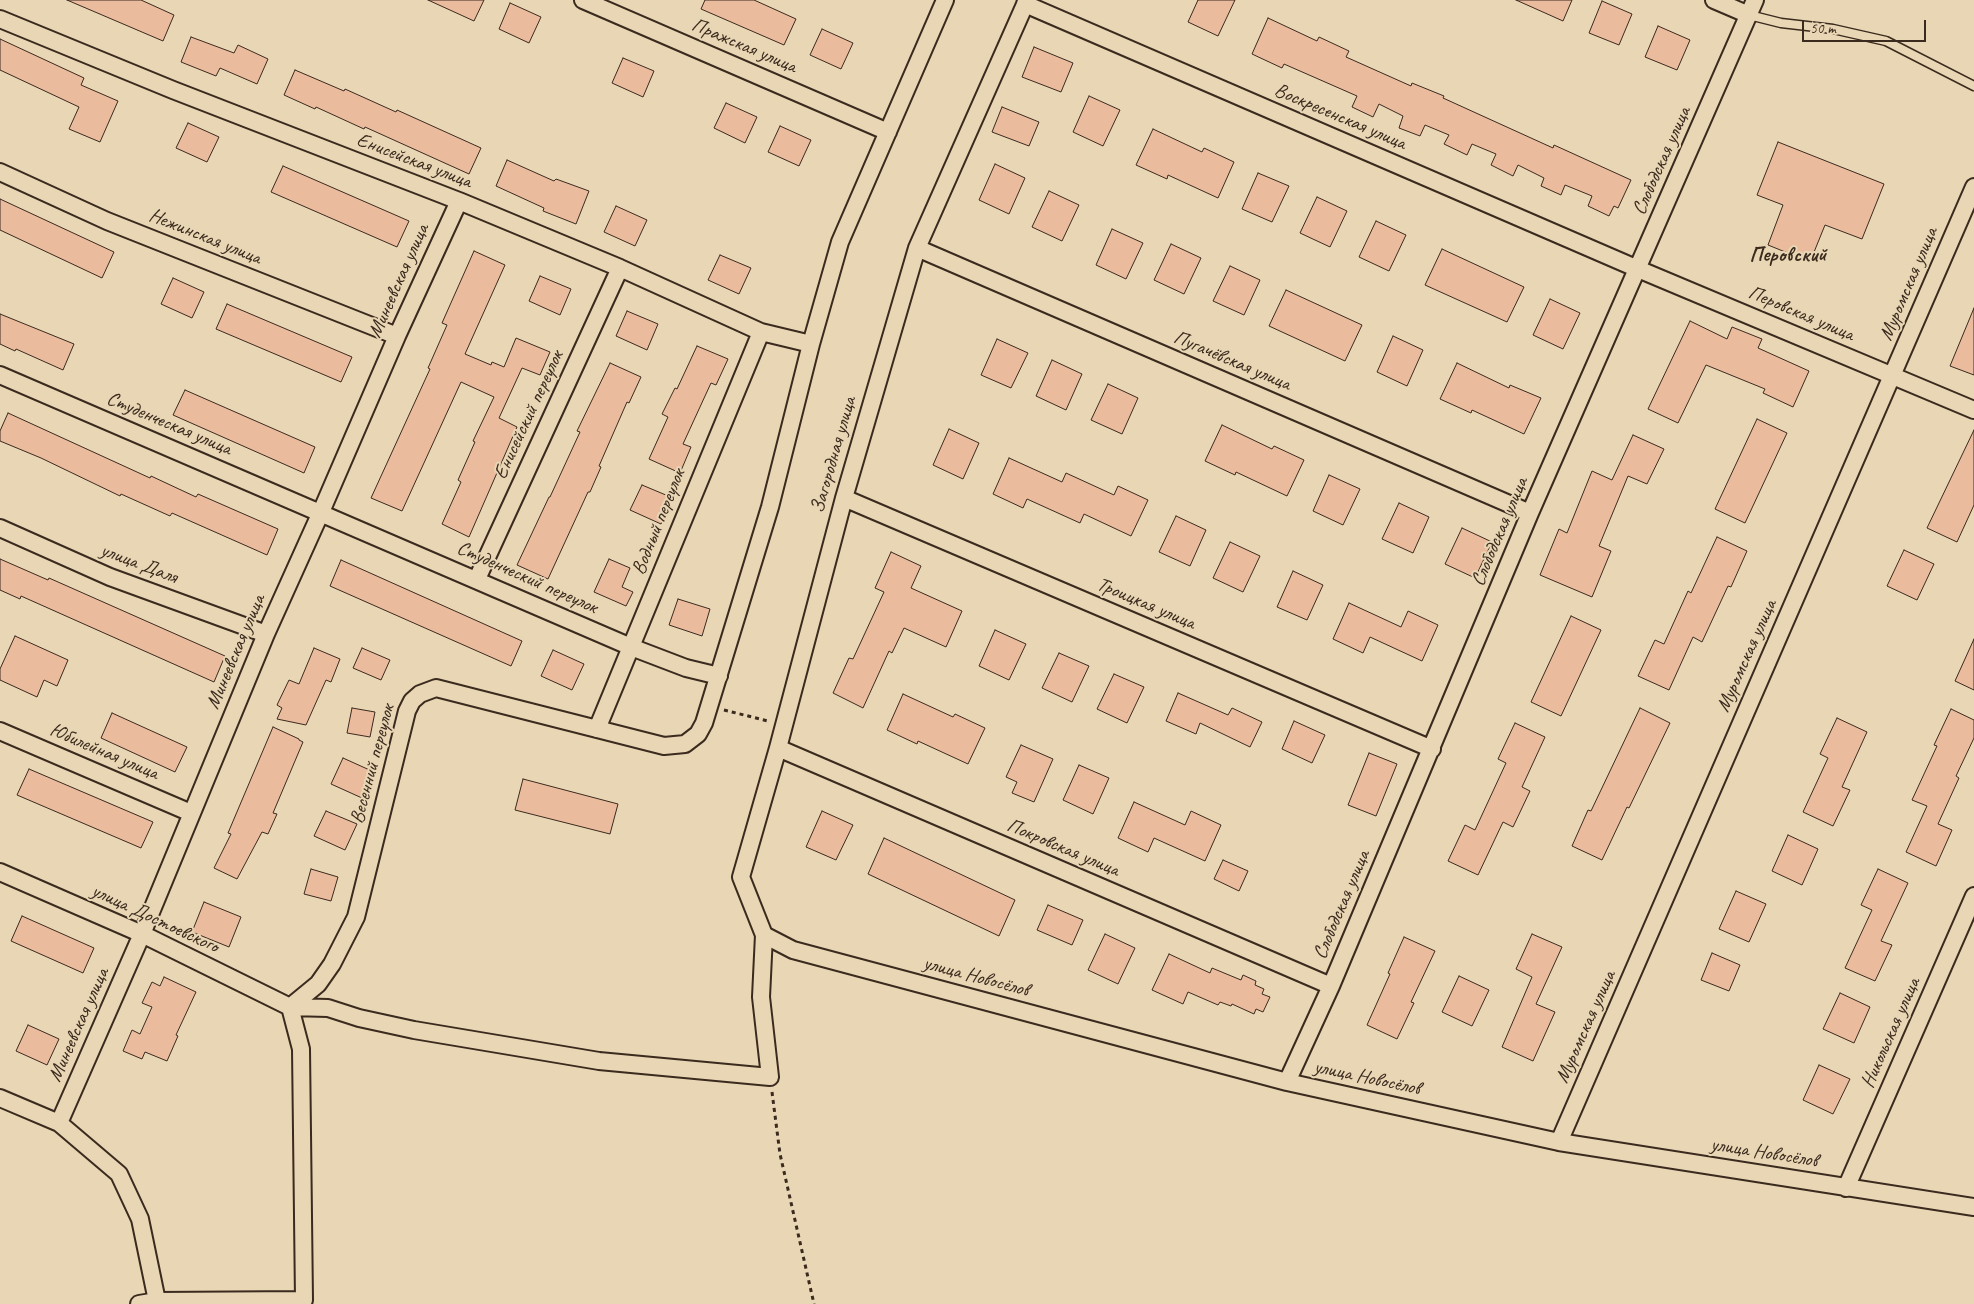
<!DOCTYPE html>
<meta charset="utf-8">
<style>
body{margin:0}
#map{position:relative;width:1974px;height:1304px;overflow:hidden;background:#e8d6b4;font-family:Caveat,sans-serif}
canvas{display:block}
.scale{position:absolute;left:1802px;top:20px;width:124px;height:22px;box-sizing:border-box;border:2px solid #3b2a1e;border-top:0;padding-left:6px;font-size:15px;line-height:18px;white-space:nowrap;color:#3b2a1e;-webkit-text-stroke:4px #e8d6b4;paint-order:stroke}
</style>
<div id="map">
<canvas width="1974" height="1304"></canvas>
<div class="scale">50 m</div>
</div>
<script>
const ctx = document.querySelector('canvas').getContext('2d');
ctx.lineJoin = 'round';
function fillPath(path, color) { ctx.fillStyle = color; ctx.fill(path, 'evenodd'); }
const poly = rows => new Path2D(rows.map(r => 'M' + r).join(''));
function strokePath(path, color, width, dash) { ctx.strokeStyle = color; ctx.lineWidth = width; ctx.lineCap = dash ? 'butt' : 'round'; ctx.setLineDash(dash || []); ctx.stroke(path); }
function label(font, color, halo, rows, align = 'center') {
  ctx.font = font + ' Caveat,sans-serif'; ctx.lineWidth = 4; ctx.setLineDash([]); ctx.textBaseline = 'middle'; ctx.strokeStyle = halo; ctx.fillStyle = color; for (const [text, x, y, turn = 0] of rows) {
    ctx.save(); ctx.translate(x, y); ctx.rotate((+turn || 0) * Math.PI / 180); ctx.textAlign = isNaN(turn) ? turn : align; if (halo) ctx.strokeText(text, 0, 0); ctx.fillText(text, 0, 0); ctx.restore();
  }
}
const building = poly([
 [67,0,141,0,174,15,163,41,67,0],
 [428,0,484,0,474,21,428,0],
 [705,0,754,0,796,19,784,45,701,9,705,0],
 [1198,0,1235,0,1218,36,1188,22,1198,0],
 [1516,0,1572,0,1563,21,1516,0],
 [1602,1,1632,14,1619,45,1589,33,1602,1],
 [510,3,541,17,529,43,499,29,510,3],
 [1268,18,1317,41,1319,37,1349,51,1346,57,1411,86,1412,83,1444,96,1443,98,1553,148,1554,145,1631,180,1618,208,1614,206,1609,216,1588,206,1592,196,1565,185,1561,195,1541,186,1544,178,1518,165,1513,176,1491,165,1496,154,1472,144,1467,155,1444,144,1449,135,1425,125,1420,136,1399,128,1403,116,1379,104,1373,117,1352,107,1357,96,1284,64,1282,68,1252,54,1268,18],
 [1658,26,1690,40,1677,70,1645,57,1658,26],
 [822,29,853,43,841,69,810,55,822,29],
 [191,37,234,53,238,45,268,59,257,84,220,68,216,76,181,62,191,37],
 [0,39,84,78,81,85,118,101,100,142,69,129,79,107,0,70,0,39],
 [1034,47,1073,63,1061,92,1022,77,1034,47],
 [623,58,654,71,643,97,612,83,623,58],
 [295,70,344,91,345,89,396,112,397,110,481,148,469,174,365,127,364,129,316,107,315,109,284,95,295,70],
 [1089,96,1120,110,1103,146,1073,132,1089,96],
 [726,103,757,117,745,143,714,128,726,103],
 [1002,107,1039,122,1029,146,992,132,1002,107],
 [188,123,219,137,207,162,176,148,188,123],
 [780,126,811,140,799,166,768,152,780,126],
 [1153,129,1202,152,1204,148,1234,162,1218,198,1168,175,1167,179,1136,165,1153,129],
 [1778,142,1884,184,1862,239,1825,225,1810,262,1768,245,1783,205,1757,195,1778,142],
 [507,160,554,181,556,179,589,191,576,224,543,211,544,208,496,186,507,160],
 [995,164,1025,178,1009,214,979,200,995,164],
 [283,166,409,221,397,247,271,192,283,166],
 [1258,173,1289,186,1272,222,1242,209,1258,173],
 [1049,191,1079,205,1062,241,1032,227,1049,191],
 [1317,197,1347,211,1330,247,1300,233,1317,197],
 [0,199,114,252,102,278,0,230,0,199],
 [616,206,647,220,635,246,604,232,616,206],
 [1376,221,1406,235,1389,271,1359,257,1376,221],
 [1112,229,1143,243,1126,279,1096,265,1112,229],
 [1171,244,1201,258,1184,294,1154,280,1171,244],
 [1442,249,1524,287,1507,322,1425,285,1442,249],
 [474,251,505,265,465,354,491,365,492,362,504,367,516,338,550,352,540,375,522,368,499,418,517,427,469,537,442,524,461,482,458,480,475,442,473,441,494,397,461,382,402,511,371,498,430,369,428,368,447,325,442,323,474,251],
 [720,255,751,268,739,294,708,280,720,255],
 [1230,266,1260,280,1244,315,1213,301,1230,266],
 [540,276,571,289,560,315,529,301,540,276],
 [173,278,204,292,192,318,161,304,173,278],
 [1286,290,1362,325,1345,361,1269,326,1286,290],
 [1550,299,1580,313,1563,349,1533,335,1550,299],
 [227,304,352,357,341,382,216,329,227,304],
 [1974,308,1974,375,1950,366,1974,308],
 [627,311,658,324,647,350,616,336,627,311],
 [0,314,74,344,63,370,16,349,15,351,0,344,0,314],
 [1690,321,1727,339,1732,327,1762,339,1758,348,1809,371,1793,407,1763,393,1765,389,1706,365,1678,423,1648,409,1690,321],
 [1393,336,1423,350,1407,386,1377,372,1393,336],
 [997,339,1028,353,1011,388,981,375,997,339],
 [697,346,728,359,716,385,711,383,683,444,691,447,680,473,649,459,668,417,662,414,675,388,677,389,697,346],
 [1052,360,1082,374,1066,410,1036,396,1052,360],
 [610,363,641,377,629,403,627,402,599,466,601,467,590,492,588,492,548,579,517,565,549,497,550,497,580,432,577,431,610,363],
 [1457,363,1509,388,1510,385,1541,398,1524,434,1472,410,1471,413,1440,399,1457,363],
 [1108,384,1138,398,1122,434,1091,420,1108,384],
 [185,390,315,447,304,473,173,415,185,390],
 [8,413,150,478,151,476,196,497,198,494,278,529,267,555,172,513,170,516,121,494,120,496,41,458,0,441,0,431,8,413],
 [1757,419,1787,433,1745,523,1715,509,1757,419],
 [1222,425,1272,449,1274,446,1304,460,1287,496,1236,472,1235,475,1205,461,1222,425],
 [949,429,979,443,963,479,933,465,949,429],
 [1974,430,1974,505,1957,542,1927,528,1974,430],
 [1633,435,1664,449,1647,484,1628,476,1599,546,1611,551,1592,597,1540,575,1559,529,1567,533,1592,471,1612,480,1633,435],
 [1009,458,1062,482,1066,473,1114,495,1118,486,1148,500,1131,536,1084,514,1080,523,1027,499,1023,508,993,494,1009,458],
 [1329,475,1360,489,1343,525,1313,511,1329,475],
 [642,485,673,498,661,524,630,510,642,485],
 [1399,503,1429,517,1413,553,1382,539,1399,503],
 [1176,516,1206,530,1190,566,1159,552,1176,516],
 [1462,528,1492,542,1475,578,1445,564,1462,528],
 [1717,537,1747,551,1731,587,1728,586,1702,642,1693,637,1669,690,1638,676,1655,640,1664,644,1688,591,1691,593,1717,537],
 [1230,542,1260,556,1243,592,1213,578,1230,542],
 [1904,550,1934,564,1917,600,1887,586,1904,550],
 [891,552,921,566,911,588,962,611,946,647,904,628,892,653,889,651,863,708,833,693,849,658,853,659,884,592,875,588,891,552],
 [0,559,48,580,49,578,225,656,214,682,21,596,20,599,0,590,0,559],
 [609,559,630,568,622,587,633,592,626,606,594,592,609,559],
 [341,560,522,641,511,666,330,586,341,560],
 [1293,571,1323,585,1307,620,1277,607,1293,571],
 [678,599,710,609,702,636,669,625,678,599],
 [1349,603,1401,627,1408,611,1438,625,1422,661,1370,637,1363,653,1333,639,1349,603],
 [1571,616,1601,630,1561,716,1531,702,1571,616],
 [995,630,1026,644,1009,680,979,666,995,630],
 [15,636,68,660,57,686,44,680,37,697,0,680,0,669,15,636],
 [1974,639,1974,690,1955,681,1974,639],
 [314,648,340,659,331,682,326,680,306,725,277,719,282,708,277,705,289,680,299,684,314,648],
 [362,648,390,660,381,680,353,668,362,648],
 [553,650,584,664,572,690,541,676,553,650],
 [1059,653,1089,666,1072,702,1042,688,1059,653],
 [1114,674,1144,687,1127,723,1097,709,1114,674],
 [1178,693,1228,715,1232,708,1262,722,1250,747,1200,723,1196,734,1166,721,1178,693],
 [903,694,953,717,955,714,985,728,968,764,918,741,917,744,887,730,903,694],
 [352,708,375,712,370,737,347,733,352,708],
 [1640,708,1670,723,1629,808,1627,807,1602,860,1572,846,1588,810,1591,811,1640,708],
 [1951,709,1974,720,1974,738,1956,776,1959,778,1938,824,1952,830,1936,866,1906,852,1927,806,1912,800,1937,746,1934,745,1951,709],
 [112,713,187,747,175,772,101,738,112,713],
 [1837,718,1867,732,1842,787,1850,790,1833,826,1803,812,1828,758,1820,754,1837,718],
 [1294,721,1325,735,1312,763,1282,749,1294,721],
 [1515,723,1545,737,1522,787,1530,791,1513,827,1503,822,1478,875,1448,861,1465,825,1475,830,1506,763,1498,759,1515,723],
 [273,727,299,739,299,740,303,742,273,813,277,814,268,834,262,832,237,879,214,868,231,834,228,833,273,727],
 [1021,745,1053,759,1034,802,1012,793,1017,782,1006,777,1021,745],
 [1369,753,1397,764,1376,816,1348,805,1369,753],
 [343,758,374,772,362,798,331,784,343,758],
 [1079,765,1109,778,1093,814,1063,800,1079,765],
 [29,769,153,822,141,848,17,795,29,769],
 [523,779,618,804,610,834,515,810,523,779],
 [1134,802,1185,825,1191,811,1221,825,1205,861,1154,838,1148,852,1118,838,1134,802],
 [326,811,357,824,345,850,314,836,326,811],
 [822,811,853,825,836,860,806,847,822,811],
 [1788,835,1818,849,1802,885,1772,871,1788,835],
 [884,838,1015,900,999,936,868,874,884,838],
 [1223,860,1248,871,1239,891,1214,879,1223,860],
 [311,869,338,877,331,901,304,894,311,869],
 [1878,869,1908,883,1881,941,1892,945,1875,981,1845,968,1872,910,1861,905,1878,869],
 [1736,891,1766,904,1749,942,1719,929,1736,891],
 [204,902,241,917,229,947,192,932,204,902],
 [1048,905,1083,920,1072,945,1037,930,1048,905],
 [22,916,94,948,83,973,11,941,22,916],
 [1105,934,1135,948,1118,984,1088,970,1105,934],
 [1532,934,1562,947,1536,1004,1555,1012,1533,1061,1502,1047,1532,977,1516,969,1532,934],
 [1404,937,1435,951,1411,1002,1414,1003,1397,1039,1367,1025,1390,974,1388,973,1404,937],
 [1712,953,1740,965,1729,991,1701,980,1712,953],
 [1169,954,1210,973,1212,968,1241,980,1243,975,1256,981,1255,985,1264,989,1262,994,1270,997,1263,1012,1256,1009,1254,1014,1232,1004,1231,1006,1220,1002,1218,1005,1188,992,1183,1004,1152,990,1169,954],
 [1459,976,1489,990,1472,1026,1442,1012,1459,976],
 [164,977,196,992,176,1035,178,1036,167,1061,145,1052,142,1059,123,1051,132,1030,140,1034,152,1007,142,1003,152,982,160,986,164,977],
 [1840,993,1870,1007,1854,1043,1823,1029,1840,993],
 [28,1025,59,1039,47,1065,16,1051,28,1025],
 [1819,1065,1850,1079,1833,1114,1803,1100,1819,1065]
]);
fillPath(building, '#ebbb9e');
strokePath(building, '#3b2a1e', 1);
const service = poly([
 [1749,15,1781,23,1833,29,1886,41,1974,86]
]);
const minor = poly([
 [583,0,888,132],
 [1714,0,1749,15],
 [1025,4,1638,269,1974,410],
 [0,19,173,90,459,201,620,268,761,332,811,344],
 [0,172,107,221,397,336],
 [917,248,1530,513],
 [0,375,631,647,686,668,719,676],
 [844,498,1432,749],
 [0,528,110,577,266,634],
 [477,579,620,268],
 [597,729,761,332],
 [0,731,191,813],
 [778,748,1331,986],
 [0,872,142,934,290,1007,328,1008,359,1018,414,1030,599,1061,770,1077,761,997,764,935,741,877,778,748,844,498,917,248,1027,0],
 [764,935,793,950,1287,1082,1559,1142,1974,1207],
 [290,1007,318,984,332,964,356,917,407,711,412,701,420,694,436,688,664,746,685,744,698,734,704,723,770,507,811,344,840,242,945,0],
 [1287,1082,1331,986,1530,513,1755,0],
 [0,1098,59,1123,119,1174,140,1219,157,1301],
 [59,1123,142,934,266,634,321,512,397,336,459,201],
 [1559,1142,1974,187],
 [1846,1188,1974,896],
 [139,1304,157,1301,304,1300,301,1049,290,1007]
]);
strokePath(service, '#3b2a1e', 11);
strokePath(minor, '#3b2a1e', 20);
strokePath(poly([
 [724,710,768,721],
 [772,1092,780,1154,814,1304]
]), '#3b2a1e', 3, [4, 4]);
strokePath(service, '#e8d6b4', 8);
strokePath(minor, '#e8d6b4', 16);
label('20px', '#3b2a1e', '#e8d6b4', [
 ["Пражская улица",744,46,23],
 ["Воскресенская улица",1340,117,23],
 ["Енисейская улица",414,161,21],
 ["Слободская улица",1662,161,-66],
 ["Нежинская улица",205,237,22],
 ["Минеевская улица",399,281,-66],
 ["Муромская улица",1909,284,-67],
 ["Перовская улица",1801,314,23],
 ["Пугачёвская улица",1232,361,23],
 ["Енисейский переулок",529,415,-65],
 ["Студенческая улица",169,424,23],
 ["Загородная улица",834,455,-74],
 ["Водный переулок",659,522,-68],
 ["Слободская улица",1500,532,-67],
 ["улица Даля",139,564,21],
 ["Студенческий переулок",527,578,24],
 ["Троицкая улица",1146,604,23],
 ["Минеевская улица",236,652,-67],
 ["Муромская улица",1747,656,-66],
 ["Юбилейная улица",104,752,23],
 ["Весенний переулок",373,764,-75],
 ["Покровская улица",1063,848,23],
 ["Слободская улица",1342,905,-67],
 ["улица Достоевского",155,919,25],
 ["улица Новосёлов",976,977,15],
 ["Минеевская улица",79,1025,-66],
 ["Муромская улица",1586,1027,-66],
 ["Никольская улица",1891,1033,-66],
 ["улица Новосёлов",1367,1078,12],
 ["улица Новосёлов",1764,1153,9]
]);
label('bold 21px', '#3b2a1e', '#e8d6b4', [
 ["Перовский",1788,255]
]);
</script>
